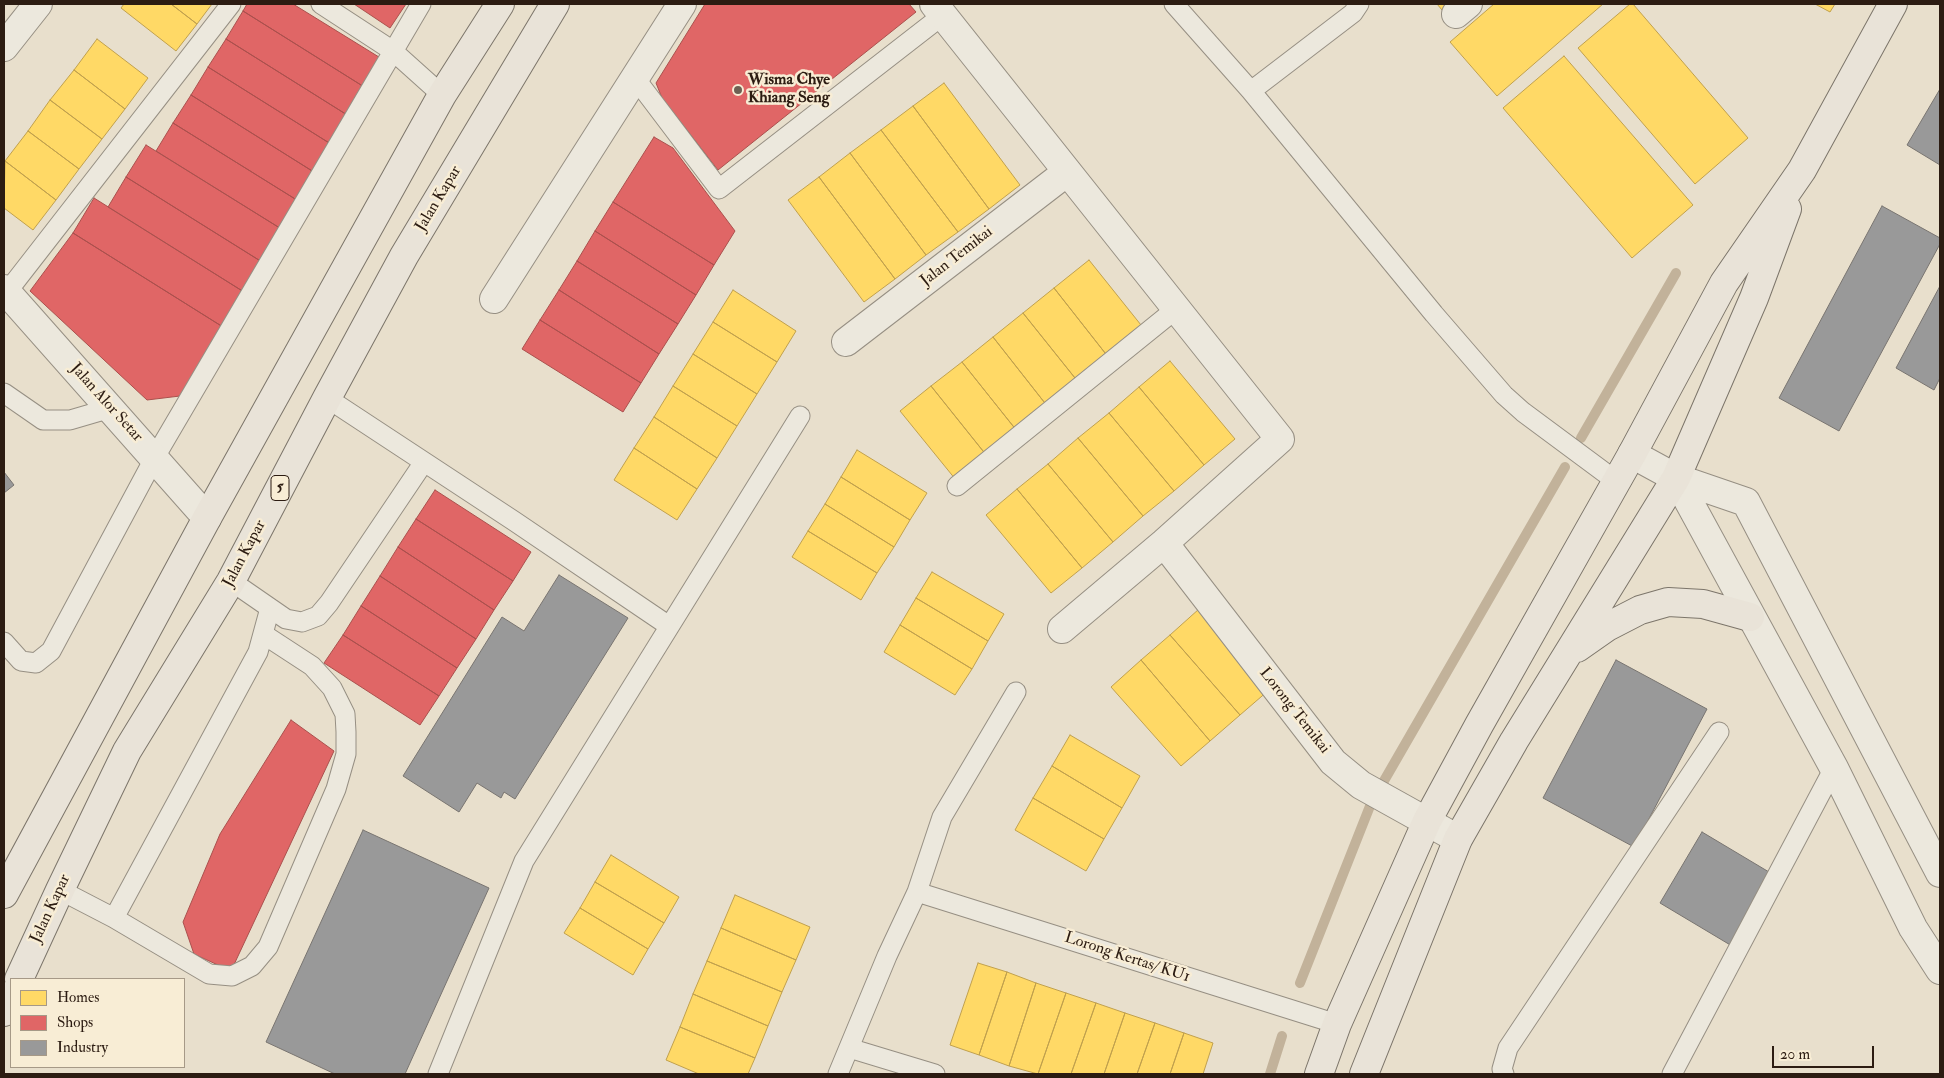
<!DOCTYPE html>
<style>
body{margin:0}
#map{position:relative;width:1944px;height:1078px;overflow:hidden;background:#e8dfcc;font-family:"IM FELL Double Pica",serif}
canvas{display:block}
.frame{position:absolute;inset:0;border:5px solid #2c1c12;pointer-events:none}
.legend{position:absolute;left:10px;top:978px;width:175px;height:90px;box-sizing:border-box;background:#f8edd5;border:1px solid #a69987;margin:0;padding:6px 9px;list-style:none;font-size:15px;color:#2c1c12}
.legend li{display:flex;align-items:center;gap:10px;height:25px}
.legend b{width:25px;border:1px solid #a69987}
.scale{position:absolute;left:1772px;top:1046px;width:102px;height:22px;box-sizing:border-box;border:2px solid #2c1c12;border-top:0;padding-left:6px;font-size:15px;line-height:18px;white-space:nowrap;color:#2c1c12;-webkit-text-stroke:4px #f8edd5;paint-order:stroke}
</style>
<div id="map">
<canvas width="1944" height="1078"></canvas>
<div class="frame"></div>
<ul class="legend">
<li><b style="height:14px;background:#ffd966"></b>Homes</li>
<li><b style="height:14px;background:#e06666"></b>Shops</li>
<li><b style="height:14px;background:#999"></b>Industry</li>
</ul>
<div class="scale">20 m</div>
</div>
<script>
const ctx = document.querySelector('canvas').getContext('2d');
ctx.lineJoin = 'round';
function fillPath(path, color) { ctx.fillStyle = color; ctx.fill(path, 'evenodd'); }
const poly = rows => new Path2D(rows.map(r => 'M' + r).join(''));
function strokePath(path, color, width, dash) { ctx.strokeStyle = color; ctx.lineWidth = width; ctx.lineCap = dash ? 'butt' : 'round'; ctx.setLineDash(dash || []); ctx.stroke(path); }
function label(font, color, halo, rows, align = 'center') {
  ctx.font = font + ' "IM FELL Double Pica",serif'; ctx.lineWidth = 5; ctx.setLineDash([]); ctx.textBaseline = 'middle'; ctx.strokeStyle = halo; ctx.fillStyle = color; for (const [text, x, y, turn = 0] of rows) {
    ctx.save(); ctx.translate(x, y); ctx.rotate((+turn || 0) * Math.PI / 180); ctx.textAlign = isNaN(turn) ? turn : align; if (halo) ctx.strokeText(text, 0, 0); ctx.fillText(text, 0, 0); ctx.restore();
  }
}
const homes = poly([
 [124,4,171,4,197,24,176,51,121,8,124,4],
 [171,4,212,4,197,24,171,4],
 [1437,4,1449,4,1442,10,1437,4],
 [1494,4,1603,4,1497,96,1450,42,1494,4],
 [1630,4,1633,4,1748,138,1695,184,1578,48,1630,4],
 [1815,4,1835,4,1830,12,1815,4],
 [97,39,148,78,125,109,74,70,97,39],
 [1564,56,1693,205,1632,258,1503,108,1564,56],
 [74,70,125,109,102,139,50,100,74,70],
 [944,83,1020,185,989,209,913,106,944,83],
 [50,100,102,139,79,169,28,131,50,100],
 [913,106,989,209,958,232,881,130,913,106],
 [881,130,958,232,926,255,850,153,881,130],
 [28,131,79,169,56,200,5,161,28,131],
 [850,153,926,255,895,279,819,177,850,153],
 [5,161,56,200,33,230,4,208,5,161],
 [819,177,895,279,864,302,788,200,819,177],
 [1089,260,1145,330,1109,358,1054,288,1089,260],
 [1054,288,1109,358,1079,383,1023,313,1054,288],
 [733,290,796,331,777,362,713,322,733,290],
 [1023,313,1079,383,1048,407,993,337,1023,313],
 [713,322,777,362,757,394,693,354,713,322],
 [993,337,1048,407,1017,431,962,362,993,337],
 [693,354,757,394,737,426,673,386,693,354],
 [1170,361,1235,439,1204,465,1139,387,1170,361],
 [962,362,1017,431,987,456,931,386,962,362],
 [673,386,737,426,717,458,654,417,673,386],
 [931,386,987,456,956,480,900,411,931,386],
 [1139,387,1204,465,1174,491,1109,413,1139,387],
 [1109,413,1174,491,1143,516,1078,438,1109,413],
 [654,417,717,458,697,489,634,448,654,417],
 [1078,438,1143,516,1113,542,1048,464,1078,438],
 [634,448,697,489,677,520,614,480,634,448],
 [857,450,927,493,910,520,841,477,857,450],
 [1048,464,1113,542,1082,568,1017,489,1048,464],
 [841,477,910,520,894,547,825,504,841,477],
 [1017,489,1082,568,1051,593,986,515,1017,489],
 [825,504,894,547,877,573,808,531,825,504],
 [808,531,877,573,861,600,792,557,808,531],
 [932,572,1004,614,988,641,916,598,932,572],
 [916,598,988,641,972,669,900,625,916,598],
 [1199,609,1269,690,1240,715,1170,635,1199,609],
 [900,625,972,669,955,695,884,652,900,625],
 [1170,635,1240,715,1210,741,1141,660,1170,635],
 [1141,660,1210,741,1181,766,1111,687,1141,660],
 [1070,735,1140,776,1122,808,1052,766,1070,735],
 [1052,766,1122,808,1104,839,1033,798,1052,766],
 [1033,798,1104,839,1086,871,1015,830,1033,798],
 [611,855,679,897,664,923,595,882,611,855],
 [595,882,664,923,648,949,580,908,595,882],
 [735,895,810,927,796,960,721,928,735,895],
 [580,908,648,949,633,975,564,933,580,908],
 [721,928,796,960,782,992,707,961,721,928],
 [707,961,782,992,768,1026,693,994,707,961],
 [978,963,1007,972,979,1055,950,1045,978,963],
 [1007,972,1036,983,1009,1066,979,1055,1007,972],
 [1036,983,1066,993,1038,1074,1009,1066,1036,983],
 [1066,993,1096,1003,1071,1074,1038,1074,1066,993],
 [693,994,768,1026,755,1058,680,1027,693,994],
 [1096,1003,1125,1013,1104,1074,1071,1074,1096,1003],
 [1125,1013,1155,1023,1137,1074,1104,1074,1125,1013],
 [1155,1023,1184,1033,1170,1074,1137,1074,1155,1023],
 [680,1027,755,1058,748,1074,699,1074,666,1060,680,1027],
 [1184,1033,1213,1043,1203,1074,1170,1074,1184,1033]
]);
fillPath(homes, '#ffd966');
strokePath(homes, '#c0a04d', 1);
const shops = poly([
 [247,4,293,4,387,62,369,90,243,11,247,4],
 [354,4,406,4,390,28,354,4],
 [705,4,909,4,916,12,718,170,662,98,656,83,705,4],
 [243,11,369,90,352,118,226,39,243,11],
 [226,39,352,118,334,146,208,67,226,39],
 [208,67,334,146,317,174,191,95,208,67],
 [191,95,317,174,300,202,173,123,191,95],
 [173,123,300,202,283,230,156,151,173,123],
 [654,137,673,148,735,231,714,265,613,202,654,137],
 [146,145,283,230,262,262,126,177,146,145],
 [126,177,262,262,244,292,108,207,126,177],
 [94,198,244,292,223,327,73,233,94,198],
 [613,202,714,265,696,295,595,231,613,202],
 [595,231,696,295,678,324,577,261,595,231],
 [73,233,223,327,180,396,147,400,30,291,73,233],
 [577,261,678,324,659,354,559,290,577,261],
 [559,290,659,354,641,383,540,320,559,290],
 [540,320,641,383,623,412,522,349,540,320],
 [435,490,531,552,513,581,416,519,435,490],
 [416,519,513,581,494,610,398,547,416,519],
 [398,547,494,610,476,639,380,576,398,547],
 [380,576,476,639,457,668,361,606,380,576],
 [361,606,457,668,439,696,343,635,361,606],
 [343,635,439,696,420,725,324,663,343,635],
 [291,720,334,751,231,971,194,954,183,922,220,834,291,720]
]);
fillPath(shops, '#e06666');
strokePath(shops, '#aa504d', 1);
const industry = poly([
 [1940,89,1940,165,1907,145,1940,89],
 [1882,206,1940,238,1940,244,1839,431,1779,398,1882,206],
 [1940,286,1940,378,1934,390,1896,368,1940,286],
 [4,472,14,485,4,493,4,472],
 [559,575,628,618,515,799,504,792,501,798,477,783,459,812,403,776,502,617,524,631,559,575],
 [1616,660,1707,709,1634,847,1543,798,1616,660],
 [363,830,489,888,405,1074,335,1074,266,1042,363,830],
 [1702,832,1774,875,1732,946,1660,903,1702,832]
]);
fillPath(industry, '#999');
strokePath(industry, '#787470', 1);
strokePath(poly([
 [1581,438,1676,273],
 [1381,786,1565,467],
 [1300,983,1370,806],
 [1270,1074,1282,1036]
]), '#c2b29a', 10);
const service = poly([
 [321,4,393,51,442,95],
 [1174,4,1251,91,1434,314,1504,395,1523,412,1616,481],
 [635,78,719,189,943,15],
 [1251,91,1353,13,1359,4],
 [7,292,231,4],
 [4,393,43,420,70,420,111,408],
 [327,398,514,521,669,626],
 [957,486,1176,309],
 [231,581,286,619,302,622,318,616,329,603,424,462],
 [4,642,21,661,36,663,51,651,155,457,421,4],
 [60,890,114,918,209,974,232,976,252,966,268,947,336,789,346,754,346,732,345,714,332,688,312,666,263,634],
 [917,892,1337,1024],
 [114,918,258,652,270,608],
 [849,1048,935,1074],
 [438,1074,524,861,800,416],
 [838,1074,887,956,917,892,942,817,1016,692],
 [1504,1074,1502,1069,1508,1048,1719,732],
 [1672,1074,1834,768]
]);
const minor = poly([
 [934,4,1280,439,1164,543,1062,629],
 [1456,14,1468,4],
 [4,47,38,4],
 [4,289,207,518],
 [494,299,682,4],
 [846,342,1067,172],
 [1632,454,1676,478],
 [1164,543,1333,762,1361,785,1458,839],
 [1940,873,1746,502,1676,478,1834,768,1913,928,1940,970]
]);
const primary = poly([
 [1577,648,1607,627,1640,610,1668,602,1703,604,1750,617],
 [1319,1074,1337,1024,1427,821,1479,725,1632,454,1724,283,1802,170,1893,4],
 [1364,1074,1458,839,1514,741,1676,478,1754,298,1787,209]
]);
const trunk = poly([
 [4,894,207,518,442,95,500,4],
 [19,979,60,890,127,751,231,581,327,398,404,256,555,4],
 [4,1012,11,995]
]);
strokePath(service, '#968f83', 21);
strokePath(minor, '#968f83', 30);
strokePath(primary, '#7c756a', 30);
strokePath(trunk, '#7c756a', 30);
strokePath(service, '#ece8dd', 19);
strokePath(minor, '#ece8dd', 28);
strokePath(primary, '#e9e3d8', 28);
strokePath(trunk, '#e9e3d8', 28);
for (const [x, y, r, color] of [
 [738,90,5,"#6e6053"]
]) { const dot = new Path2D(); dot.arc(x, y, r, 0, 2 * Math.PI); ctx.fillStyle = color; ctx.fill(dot); strokePath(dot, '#f8edd5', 2); }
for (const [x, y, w] of [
 [280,488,18]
]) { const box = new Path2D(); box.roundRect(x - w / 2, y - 12.5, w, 25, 4); ctx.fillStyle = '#f8edd5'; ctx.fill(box); strokePath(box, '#2c1c12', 1); }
label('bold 15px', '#2c1c12', null, [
 ["5",280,488]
]);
label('bold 16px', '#2c1c12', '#f8edd5', [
 ["Wisma Chye",748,81],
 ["Khiang Seng",748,99]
], 'left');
label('16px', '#2c1c12', '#f8edd5', [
 ["Jalan Kapar",439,199,-59],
 ["Jalan Temikai",957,257,-38],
 ["Jalan Alor Setar",106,403,48],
 ["Jalan Kapar",245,554,-62],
 ["Lorong Temikai",1294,711,52],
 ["Jalan Kapar",51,909,-65],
 ["Lorong Kertas/ KU1",1127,958,18]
]);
</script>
